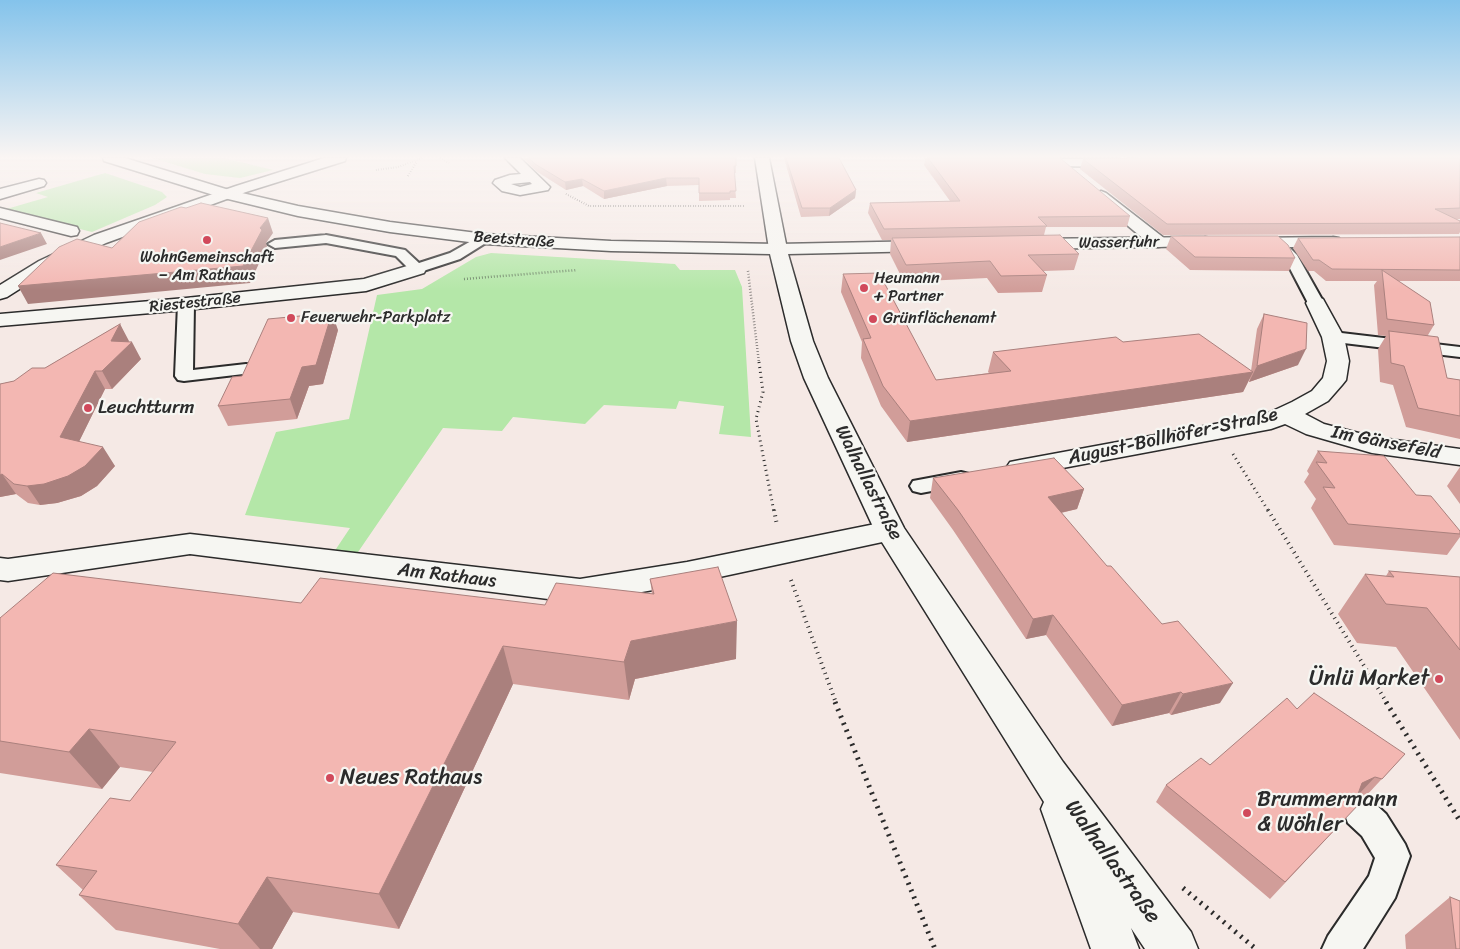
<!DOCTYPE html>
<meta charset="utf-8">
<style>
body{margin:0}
canvas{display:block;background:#f5e9e5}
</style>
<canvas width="1460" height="949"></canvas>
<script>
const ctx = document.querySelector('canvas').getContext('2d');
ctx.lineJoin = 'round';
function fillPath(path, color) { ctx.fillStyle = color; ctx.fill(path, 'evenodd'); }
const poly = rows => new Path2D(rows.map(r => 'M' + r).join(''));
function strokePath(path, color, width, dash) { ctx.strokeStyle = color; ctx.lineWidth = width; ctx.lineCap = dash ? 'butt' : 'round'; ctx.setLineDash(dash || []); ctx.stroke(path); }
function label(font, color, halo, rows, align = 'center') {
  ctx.font = font + ' Sriracha,sans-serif'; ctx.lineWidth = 4.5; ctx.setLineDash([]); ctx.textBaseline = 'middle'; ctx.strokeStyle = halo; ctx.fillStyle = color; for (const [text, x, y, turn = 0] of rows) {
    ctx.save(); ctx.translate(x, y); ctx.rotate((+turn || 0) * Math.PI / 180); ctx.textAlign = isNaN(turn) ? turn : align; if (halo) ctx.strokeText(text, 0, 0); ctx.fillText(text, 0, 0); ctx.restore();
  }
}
fillPath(poly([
 [153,158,224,158,273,170,240,178,205,174],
 [105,173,162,192,167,197,155,205,92,232,3,210,48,197,36,193],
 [491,253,675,264,680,270,735,270,742,287,751,437,719,434,724,406,679,401,676,409,604,405,585,424,513,417,502,431,443,428,356,555,334,552,350,528,245,515,276,432,349,419,377,295,422,289,476,257]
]), '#b4e7a8');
const service = poly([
 [326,235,405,250,419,263,450,253,480,236,490,236,492,239,460,259,417,273,412,272,396,256,326,243,275,248,268,244,275,240,326,235],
 [1277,239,1282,240,1297,255,1324,303,1321,306,1316,308,1311,306,1308,303,1284,257,1270,243,1277,239],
 [186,299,191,301,194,304,193,370,246,364,252,365,255,369,252,373,184,381,178,380,175,376,178,304,181,301,186,299],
 [1333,332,1460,347,1460,357,1327,341,1325,337,1327,333,1333,332],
 [961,472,969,474,972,479,969,484,921,493,913,491,910,486,913,481,961,472],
 [1360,796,1372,801,1386,814,1405,844,1410,856,1395,898,1363,949,1322,949,1328,936,1369,876,1375,858,1362,836,1348,823,1344,812,1348,801,1360,796]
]);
const minor = poly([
 [324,158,346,158,345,161,246,192,106,243,51,269,7,297,0,299,0,285,39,261,94,235,236,186,324,158],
 [505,158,520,158,550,187,548,190,520,195,502,191,493,183,495,180,510,175,521,174,505,158],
 [530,182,532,184,520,187,511,184,530,182],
 [755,158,769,158,787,249,784,253,778,254,772,253,769,249,755,158],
 [1061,159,1119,159,1126,163,1119,167,1056,166,1054,163,1061,159],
 [39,179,44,180,46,183,44,186,0,199,0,189,39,179],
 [1101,191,1106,193,1164,238,1167,242,1164,246,1158,247,1152,246,1096,199,1093,196,1096,193,1101,191],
 [0,208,77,227,79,231,77,235,71,236,0,218,0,208],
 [417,263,424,265,426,269,424,273,366,291,186,310,0,326,0,314,186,298,364,279,417,263],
 [1316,297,1323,299,1344,337,1349,361,1346,380,1342,385,1328,401,1305,414,1324,424,1374,437,1460,449,1460,465,1372,453,1306,434,1285,424,1271,429,1020,476,1010,474,1006,468,1010,462,1020,460,1264,415,1292,402,1312,391,1323,378,1327,361,1322,337,1306,303,1309,299,1316,297],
 [890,521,901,524,905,531,901,538,687,584,580,603,190,554,8,581,0,580,0,558,8,559,190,534,580,579,687,562,890,521]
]);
const secondary = poly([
 [103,158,125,158,229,190,298,206,390,222,485,234,611,241,778,244,928,241,934,242,937,246,934,250,928,251,788,254,813,341,828,378,904,528,1063,762,1191,932,1198,949,1145,949,1131,928,1139,949,1091,949,1041,809,1044,802,875,531,804,378,791,341,770,254,611,251,485,244,390,232,298,216,220,197,104,161,103,158],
 [1205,237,1211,238,1214,242,1211,246,1031,249,1025,248,1022,244,1025,240,1031,239,1205,237],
 [1333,237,1339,238,1342,242,1339,246,1248,248,1242,247,1239,243,1242,239,1248,238,1333,237]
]);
strokePath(service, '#2b2b2b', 4);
strokePath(minor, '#2b2b2b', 3);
strokePath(secondary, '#2b2b2b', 3);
strokePath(poly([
 [440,158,449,163],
 [376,170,398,167,422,158],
 [408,176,417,161],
 [566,194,589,206,745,206]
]), '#2b2b2b', 2, [0.5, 2]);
strokePath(poly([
 [748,271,759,363],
 [464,279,577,270]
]), '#2b2b2b', 2.5, [0.5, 2.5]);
strokePath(poly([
 [759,362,763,392,756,419,774,512],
 [1233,454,1269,512]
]), '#2b2b2b', 3, [1, 4]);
strokePath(poly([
 [774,510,777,525],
 [1268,510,1387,703],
 [791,580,836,703]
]), '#2b2b2b', 4, [1, 4.5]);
strokePath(poly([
 [835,702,935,949],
 [1386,702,1460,821],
 [1183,888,1256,949]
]), '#2b2b2b', 5, [2, 5.5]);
fillPath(service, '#f6f6f2');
fillPath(minor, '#f6f6f2');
fillPath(secondary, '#f6f6f2');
fillPath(poly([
 [523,158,736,158,736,173,734,173,736,198,730,198,730,200,699,201,699,185,667,186,604,199,583,186,566,190,536,171],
 [784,158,839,158,856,190,855,198,829,216,801,217],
 [925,158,928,158,1130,216,1127,227,1046,227,1044,235,1079,254,1074,270,1043,271,1047,275,1042,292,998,293,987,278,904,282,890,254,891,240,882,240,868,213,870,203,950,201,924,165],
 [1460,158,1460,219,1456,219,1460,221,1460,232,1459,234,1163,235,1080,169,1083,159],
 [1171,236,1295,258,1289,271,1190,270,1166,249],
 [1460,237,1460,281,1398,281,1434,325,1428,335,1447,378,1460,380,1460,439,1406,427,1393,385,1380,382,1378,349,1386,336,1378,335,1374,285,1377,281,1326,281,1314,271,1308,271,1293,248,1298,238],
 [843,274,936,380,989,373,988,372,993,352,1123,342,1251,371,1257,329,1264,314,1298,365,1249,382,1250,378,1243,392,907,442,881,406,861,358,862,342,841,292],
 [120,324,128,342,141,359,112,389,105,389,79,441,115,466,97,486,81,496,57,503,40,505,28,503,16,494,0,497,0,384,14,381,45,368],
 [338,330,323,384,309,386,297,419,228,426,218,406,242,376],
 [1318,451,1416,495,1460,531,1460,537,1447,555,1334,545,1311,508,1316,499,1304,482,1309,474,1307,471],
 [1460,467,1460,504,1447,486],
 [933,478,1084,489,1077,509,1061,513,1220,703,1171,715,1169,713,1112,726,1046,635,1026,639,953,530,930,498],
 [1389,571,1460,577,1460,740,1396,647,1357,643,1338,614,1365,574,1386,576],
 [650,579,736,659,635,679,629,700,513,684,399,929,293,912,272,949,220,949,116,930,79,895,83,890,56,865,130,801,153,772,120,767,102,789,0,773,0,618,301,603,545,605,652,594],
 [1297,709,1405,754,1366,796,1359,794,1358,795,1345,819,1270,899,1156,802,1166,785,1210,765],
 [1450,897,1460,949,1406,949,1405,935]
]), '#d19d99');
fillPath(poly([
 [666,178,667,186,604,199,604,191],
 [582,179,583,186,566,190,565,182],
 [856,190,855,198,829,216,830,208],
 [268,218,273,233,266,243,267,246,250,283,28,304,18,286,260,228],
 [41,233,47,244,0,260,0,247],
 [332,313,338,330,323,384,309,386,297,419,290,399,302,367],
 [120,324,129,341,125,349,132,342,141,359,112,389,102,371,111,341],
 [1306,349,1298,365,1249,382,1257,366],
 [95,371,105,389,72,456,60,437],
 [1253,372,1243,392,907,442,910,421],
 [103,447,115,466,97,486,81,496,57,503,40,505,27,486],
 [2,474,16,494,0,497,0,475],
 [1084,489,1077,509,1042,517,1048,497],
 [1053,615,1046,635,1026,639,1033,619],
 [737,621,736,659,635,679,629,700,624,662,631,641],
 [503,646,513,684,399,929,379,894],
 [1233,683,1220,703,1171,715,1183,694],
 [1181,692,1169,713,1112,726,1122,705],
 [89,729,120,767,102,789,69,752],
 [1375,777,1359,794,1346,800,1362,783],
 [267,877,293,912,272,949,260,949,238,924]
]), '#aa807d');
const building = poly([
 [529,158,736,158,736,166,734,166,736,191,730,191,730,193,699,193,699,178,666,178,604,191,582,179,565,182,535,164,529,158],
 [786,158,839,158,856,190,830,208,802,208,786,158],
 [928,158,1060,158,1130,216,1038,217,1047,226,884,229,870,203,960,201,928,158],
 [1139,158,1460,158,1460,208,1435,209,1460,221,1460,223,1167,224,1083,159,1139,158],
 [201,203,268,218,260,228,262,230,243,266,18,286,59,247,77,239,112,248,139,222,181,207,186,208,201,203],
 [0,223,41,233,0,247,0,223],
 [1060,235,1079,254,1028,255,1047,275,1001,276,990,261,906,265,892,238,1060,235],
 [1171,236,1278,236,1288,245,1295,258,1195,257,1171,236],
 [1460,237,1460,270,1332,269,1319,260,1313,260,1298,238,1460,237],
 [1382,270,1430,302,1434,325,1387,319,1382,270],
 [879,273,936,380,1011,371,993,352,1116,337,1123,342,1199,334,1253,372,910,421,883,386,863,339,871,338,843,274,879,273],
 [332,313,316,365,302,367,290,399,218,406,232,377,242,376,268,319,332,313],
 [1264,314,1307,323,1306,349,1257,366,1264,314],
 [120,324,111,341,132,342,102,371,95,371,60,437,103,447,85,466,68,476,44,484,27,486,14,484,2,474,0,475,0,384,14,381,32,368,45,368,120,324],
 [1389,331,1438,337,1447,378,1460,380,1460,416,1418,408,1404,366,1391,363,1389,331],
 [1318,451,1384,456,1416,495,1431,496,1460,531,1460,534,1348,524,1323,487,1335,488,1316,462,1327,463,1318,451],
 [1054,458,1084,489,1048,497,1107,566,1111,566,1162,624,1178,621,1233,683,1183,694,1181,692,1122,705,1053,615,1033,619,958,510,933,478,1054,458],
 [718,567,737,621,631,641,624,662,503,646,379,894,267,877,238,924,79,895,97,871,56,865,110,798,130,801,176,742,89,729,69,752,0,741,0,618,53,573,301,603,320,578,545,605,556,583,654,594,650,579,718,567],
 [1389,571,1460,577,1460,650,1427,608,1386,604,1365,574,1394,577,1389,571],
 [1314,693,1405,754,1382,779,1375,777,1362,783,1358,794,1361,802,1285,882,1166,785,1201,758,1210,765,1287,698,1297,709,1314,693],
 [1450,897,1460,901,1460,949,1456,949,1450,897]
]);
fillPath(building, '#f3b7b2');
strokePath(building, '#aa807d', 1);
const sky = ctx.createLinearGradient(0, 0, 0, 291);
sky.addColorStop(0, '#84c3eb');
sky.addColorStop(0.54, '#faf5f3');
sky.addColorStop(1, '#faf5f300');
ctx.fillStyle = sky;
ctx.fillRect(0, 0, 1460, 291);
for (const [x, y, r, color] of [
 [207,240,5,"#d1495b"],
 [864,288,5,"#d1495b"],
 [291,318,5,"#d1495b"],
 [873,319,5,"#d1495b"],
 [88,408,5,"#d1495b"],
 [1439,679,5,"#d1495b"],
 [330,778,5,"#d1495b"],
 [1247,813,5,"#d1495b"]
]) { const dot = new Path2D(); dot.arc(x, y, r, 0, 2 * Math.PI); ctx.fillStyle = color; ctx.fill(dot); strokePath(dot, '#f6f6f2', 2); }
label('16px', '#2b2b2b', '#f6f6f2', [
 ["Beetstraße",514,240,4],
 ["Wasserfuhr",1119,243,-1],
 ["Riestestraße",195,303,-6]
]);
label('16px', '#2b2b2b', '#f6f6f2', [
 ["WohnGemeinschaft",207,258,"center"],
 ["– Am Rathaus",207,276,"center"],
 ["Heumann",874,279],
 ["+ Partner",874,297],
 ["Feuerwehr-Parkplatz",301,318],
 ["Grünflächenamt",883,319]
], 'left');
label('19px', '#2b2b2b', '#f6f6f2', [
 ["Leuchtturm",98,408]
], 'left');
label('19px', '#2b2b2b', '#f6f6f2', [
 ["August-Bollhöfer-Straße",1173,437,-12],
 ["Im Gänsefeld",1386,443,11],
 ["Walhallastraße",868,483,63],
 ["Am Rathaus",447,576,7]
]);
label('22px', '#2b2b2b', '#f6f6f2', [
 ["Ünlü Market",1429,679,"right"],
 ["Neues Rathaus",340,778],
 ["Brummermann",1257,800],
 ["& Wöhler",1257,825]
], 'left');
label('22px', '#2b2b2b', '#f6f6f2', [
 ["Walhallastraße",1112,862,54]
]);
</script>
